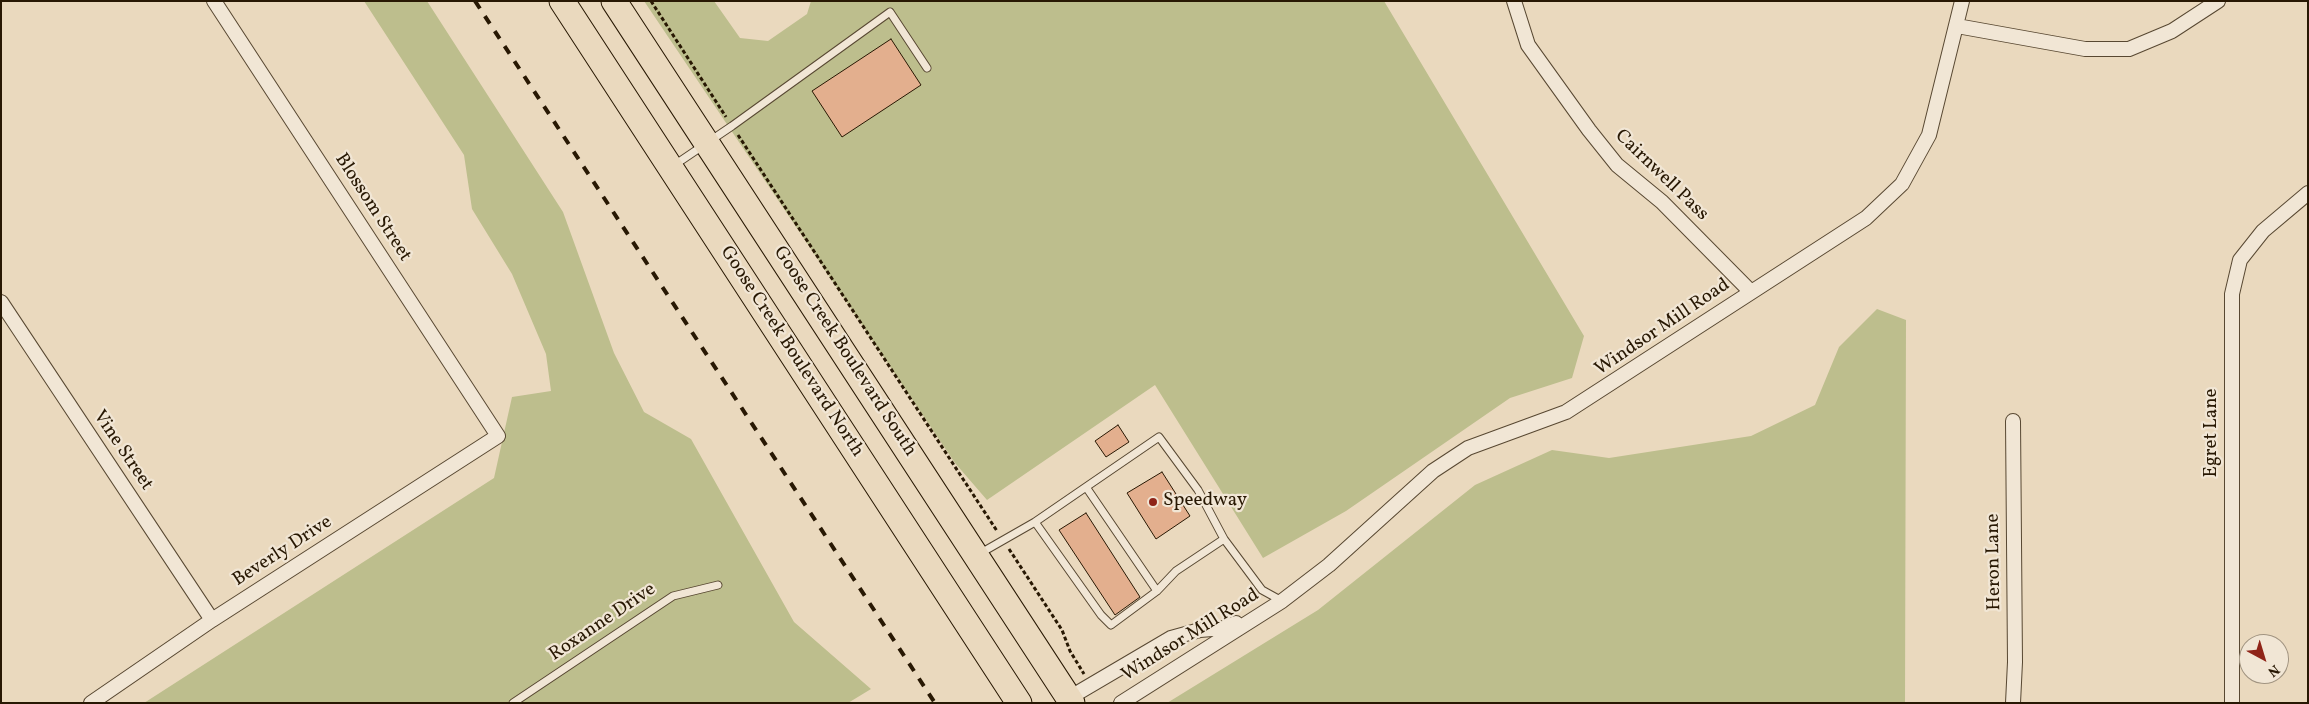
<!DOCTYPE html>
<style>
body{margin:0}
#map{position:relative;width:2309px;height:704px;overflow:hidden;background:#ead9be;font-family:Vollkorn,serif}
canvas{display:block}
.frame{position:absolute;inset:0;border:2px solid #281803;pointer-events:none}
.north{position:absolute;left:2239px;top:634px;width:50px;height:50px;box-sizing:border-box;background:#f1e6d5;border:1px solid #a19481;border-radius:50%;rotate:141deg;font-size:14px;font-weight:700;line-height:20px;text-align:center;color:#281803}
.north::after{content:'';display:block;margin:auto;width:18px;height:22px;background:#8f2418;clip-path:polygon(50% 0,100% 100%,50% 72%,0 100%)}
</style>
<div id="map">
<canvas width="2309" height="704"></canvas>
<div class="frame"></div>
<div class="north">N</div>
</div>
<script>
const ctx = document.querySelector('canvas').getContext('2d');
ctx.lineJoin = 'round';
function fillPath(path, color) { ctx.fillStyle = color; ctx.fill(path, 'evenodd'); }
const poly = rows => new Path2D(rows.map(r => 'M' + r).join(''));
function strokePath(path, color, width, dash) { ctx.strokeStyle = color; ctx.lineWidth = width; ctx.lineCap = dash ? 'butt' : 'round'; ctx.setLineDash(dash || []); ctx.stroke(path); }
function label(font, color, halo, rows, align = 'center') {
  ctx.font = font + ' Vollkorn,serif'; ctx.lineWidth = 4.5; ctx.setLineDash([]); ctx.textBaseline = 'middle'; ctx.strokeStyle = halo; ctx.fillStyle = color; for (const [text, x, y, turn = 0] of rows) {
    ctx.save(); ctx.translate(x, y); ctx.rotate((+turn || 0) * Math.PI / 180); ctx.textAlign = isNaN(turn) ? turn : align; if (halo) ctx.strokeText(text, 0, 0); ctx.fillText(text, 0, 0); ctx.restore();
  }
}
fillPath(poly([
 [364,1,427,1,563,212,614,353,644,412,691,439,794,622,871,689,848,703,144,703,494,478,512,397,551,391,546,354,512,274,472,209,464,155],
 [644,1,714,1,740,38,768,41,807,14,811,1,1384,1,1584,336,1572,378,1510,398,1346,511,1263,558,1155,385,987,500,955,463],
 [1877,309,1906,320,1905,703,1167,703,1318,610,1475,485,1552,450,1609,458,1751,436,1815,405,1839,347]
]), '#bdbe8d');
const building = poly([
 [891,39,921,85,842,137,812,91,891,39],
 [1118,425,1129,442,1106,457,1095,441,1118,425],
 [1162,472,1190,516,1156,539,1127,493,1162,472],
 [1086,513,1140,597,1115,615,1059,530,1086,513]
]);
fillPath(building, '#e3af8e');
strokePath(building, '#281803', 1);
const lane = poly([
 [673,166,732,126,890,12,927,68],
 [1086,487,1159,437,1198,490,1224,539],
 [1035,522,1086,487,1157,591],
 [979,554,1035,522,1101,615,1111,625,1157,591,1176,571,1224,539,1262,590,1282,601],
 [513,703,673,596,718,585]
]);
const street = poly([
 [1514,1,1528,45,1589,130,1617,165,1662,202,1751,292],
 [1957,26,2085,49,2129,49,2172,31,2218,1],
 [1,302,212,620],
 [1066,702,1069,698,1171,638,1200,630,1224,628,1236,623],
 [91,703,212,620,498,436,214,1],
 [1121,703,1282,601,1329,565,1433,471,1468,448,1566,412,1866,218,1902,184,1929,135,1962,1],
 [2013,703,2015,662,2013,421],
 [2232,703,2232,294,2240,260,2263,231,2308,193]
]);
const highway = poly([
 [562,1,1019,703],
 [614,1,1072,703]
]);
strokePath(lane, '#584832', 9);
strokePath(street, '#584832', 16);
strokePath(highway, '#281803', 27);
strokePath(poly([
 [651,1,726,117],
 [738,135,997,531],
 [1009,549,1062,630,1070,651,1084,674]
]), '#281803', 3, [4, 2.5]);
strokePath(lane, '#f1e6d5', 7);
strokePath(street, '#f1e6d5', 14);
strokePath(highway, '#ead9be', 25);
strokePath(poly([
 [475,1,935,703]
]), '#281803', 4, [9, 9]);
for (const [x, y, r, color] of [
 [1153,502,5,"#8f2418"]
]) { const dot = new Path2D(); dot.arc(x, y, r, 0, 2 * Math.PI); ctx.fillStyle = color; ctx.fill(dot); strokePath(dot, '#f1e6d5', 2); }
label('19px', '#281803', '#f1e6d5', [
 ["Cairnwell Pass",1661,176,44],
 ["Blossom Street",372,208,57],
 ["Windsor Mill Road",1663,328,-34],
 ["Goose Creek Boulevard North",791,352,57],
 ["Goose Creek Boulevard South",844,352,57],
 ["Egret Lane",2213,433,-90],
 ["Vine Street",122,451,56],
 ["Beverly Drive",283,552,-33],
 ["Heron Lane",1995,562,-91],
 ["Roxanne Drive",603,623,-34],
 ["Windsor Mill Road",1191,636,-32]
]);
label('19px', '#281803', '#f1e6d5', [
 ["Speedway",1163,502]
], 'left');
</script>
